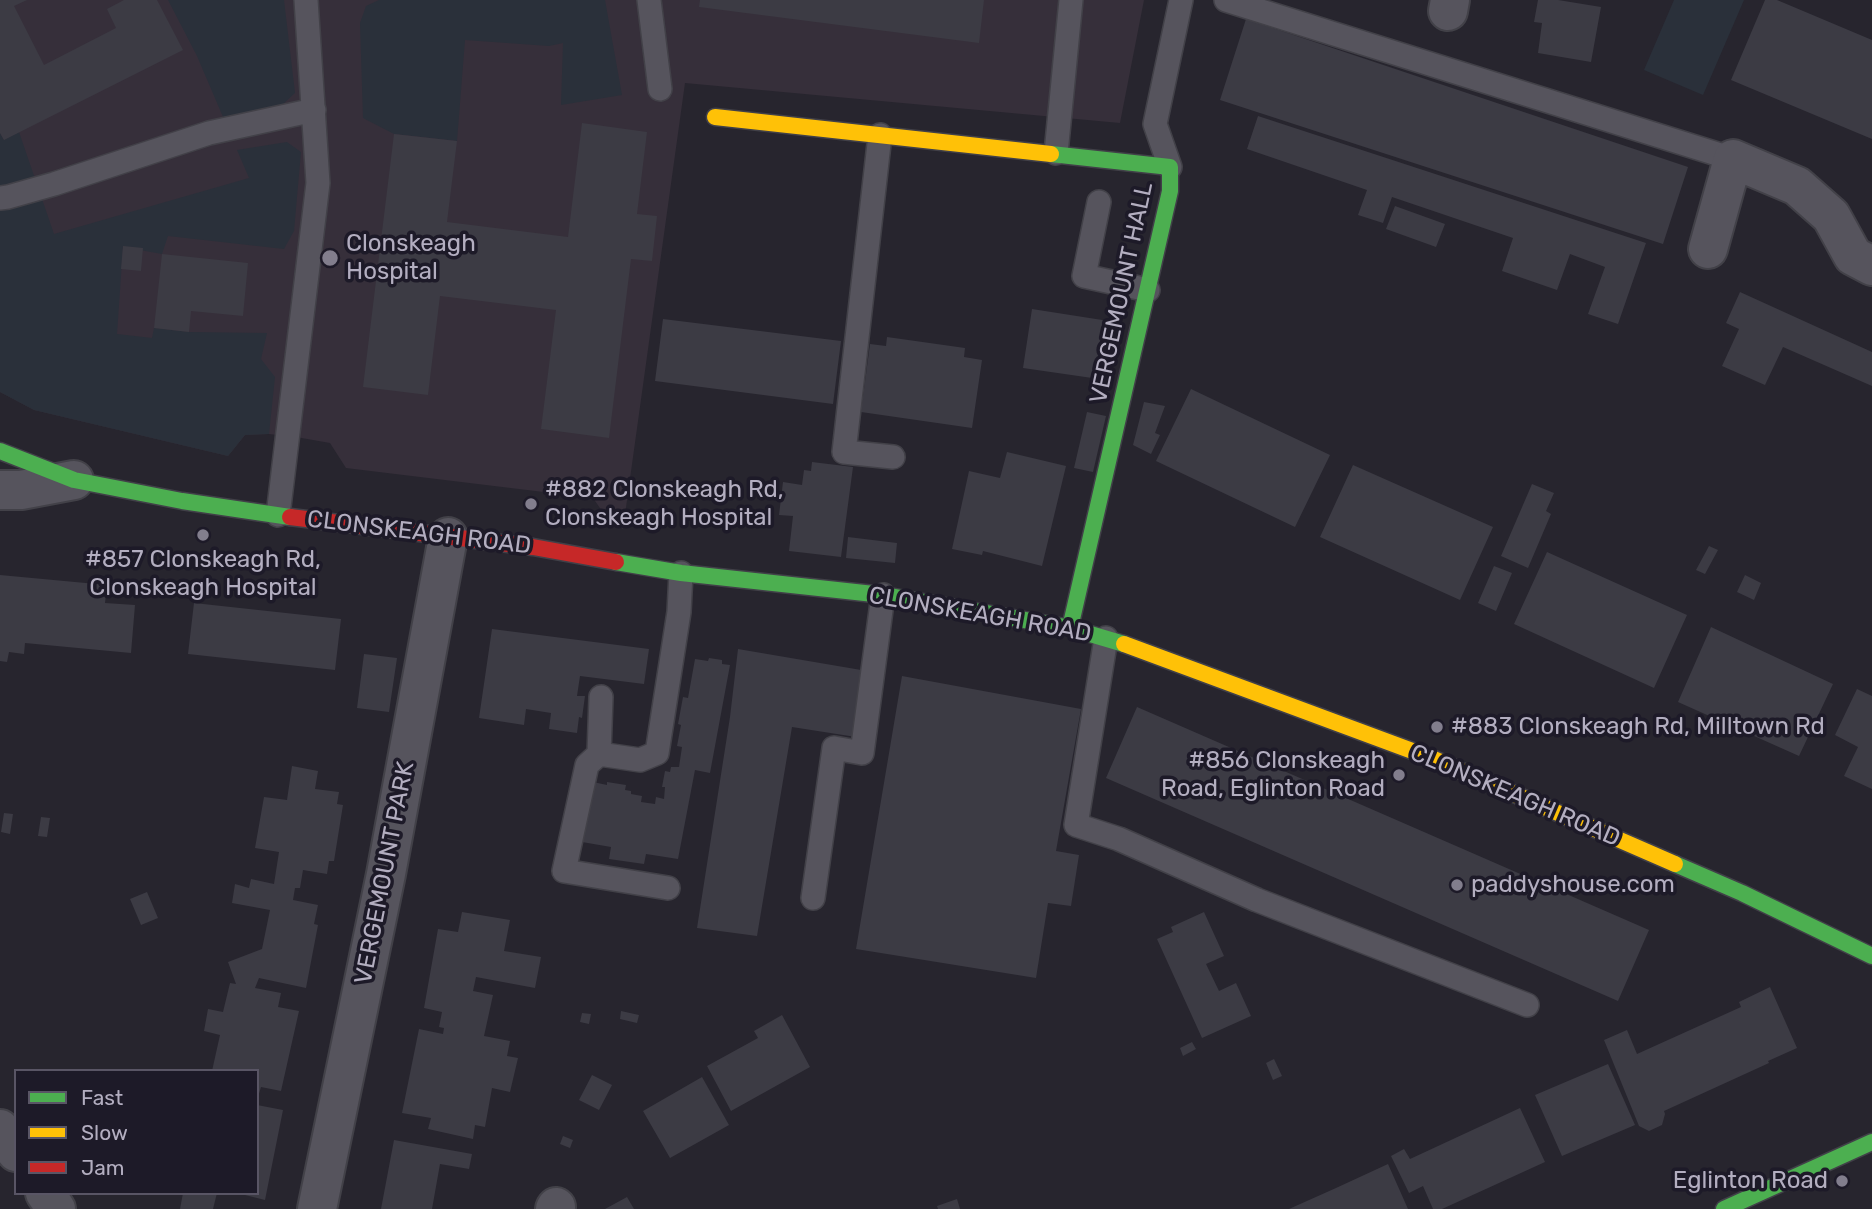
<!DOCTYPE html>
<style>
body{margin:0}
#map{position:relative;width:1872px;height:1209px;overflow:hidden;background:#27252e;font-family:Rubik,sans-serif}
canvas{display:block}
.legend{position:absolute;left:14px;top:1069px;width:245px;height:126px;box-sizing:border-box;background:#1d1a28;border:2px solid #595565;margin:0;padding:9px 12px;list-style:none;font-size:21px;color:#b3aec0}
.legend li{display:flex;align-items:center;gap:14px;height:35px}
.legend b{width:35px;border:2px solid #595565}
</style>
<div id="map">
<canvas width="1872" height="1209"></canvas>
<ul class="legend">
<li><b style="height:9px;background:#4caf50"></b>Fast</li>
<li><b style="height:9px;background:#ffc107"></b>Slow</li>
<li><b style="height:9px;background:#c62828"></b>Jam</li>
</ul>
</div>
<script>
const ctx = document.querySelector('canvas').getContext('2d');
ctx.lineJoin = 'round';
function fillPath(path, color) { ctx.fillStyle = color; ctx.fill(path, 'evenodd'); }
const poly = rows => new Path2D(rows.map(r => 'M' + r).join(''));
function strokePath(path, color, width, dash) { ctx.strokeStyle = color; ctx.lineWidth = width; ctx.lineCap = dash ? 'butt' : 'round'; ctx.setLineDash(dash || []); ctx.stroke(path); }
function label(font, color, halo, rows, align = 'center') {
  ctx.font = font + ' Rubik,sans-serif'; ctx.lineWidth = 7; ctx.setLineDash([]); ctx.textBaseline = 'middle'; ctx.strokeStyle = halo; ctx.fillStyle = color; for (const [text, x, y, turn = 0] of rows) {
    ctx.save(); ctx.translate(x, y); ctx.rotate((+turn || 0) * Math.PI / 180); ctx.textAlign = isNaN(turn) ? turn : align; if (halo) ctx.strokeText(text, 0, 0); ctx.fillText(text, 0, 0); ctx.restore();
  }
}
fillPath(poly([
 [0,0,1144,0,1120,123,685,83,623,529,602,511,593,498,346,468,330,443,296,437,269,434,245,435,228,456,34,410,0,392]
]), '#362f3a');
fillPath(poly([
 [168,0,284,0,295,93,280,107,223,117,197,56],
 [379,0,605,0,622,95,561,105,563,43,549,46,465,40,457,141,394,134,363,118,360,23,366,6],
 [1674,0,1744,0,1703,95,1644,70],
 [19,132,54,234,249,178,237,150,287,142,301,152,294,231,284,249,168,236,162,254,123,247,117,334,152,338,154,328,189,332,267,333,261,359,275,377,269,434,245,435,228,456,34,410,0,392,0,133,4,140]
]), '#2a303a');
fillPath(poly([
 [0,0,27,0,14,6,44,65,116,28,107,9,124,0,157,0,183,50,4,140,0,133],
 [700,0,984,0,979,43,699,7],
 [1538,0,1558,0,1601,7,1591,62,1538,53,1542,23,1534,22],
 [1765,0,1777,0,1872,40,1872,139,1731,80],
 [1246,19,1688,167,1663,244,1220,100],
 [1258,116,1646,243,1618,324,1588,314,1605,267,1570,254,1557,290,1502,271,1513,238,1392,197,1383,223,1358,215,1367,190,1247,149],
 [582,123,647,132,637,214,657,216,652,261,631,259,609,438,541,429,556,310,440,296,428,395,363,387,394,134,457,141,447,222,568,237],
 [1395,206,1445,224,1436,247,1386,229],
 [123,246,143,248,141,271,121,269],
 [162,254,248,263,243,316,191,311,189,332,154,328],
 [1740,292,1872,352,1872,386,1783,347,1765,385,1722,366,1739,329,1726,323],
 [1032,309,1115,322,1106,380,1023,368],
 [663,319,841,341,833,404,655,381],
 [887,337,965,348,964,357,982,360,972,428,861,412,870,344,886,346],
 [1191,389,1330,455,1295,527,1156,461],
 [1144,402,1165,406,1155,433,1160,435,1151,454,1133,445],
 [1087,412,1106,416,1093,472,1074,468],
 [1007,452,1066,466,1042,566,983,551,982,555,952,549,969,471,1000,478],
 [812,462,853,467,841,557,789,551,793,516,779,515,783,482,802,485,804,470,811,471],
 [1353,465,1493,527,1460,600,1320,537],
 [1532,484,1554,493,1546,511,1551,514,1528,568,1501,556],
 [848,537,897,543,895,563,846,558],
 [1709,546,1718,550,1705,574,1696,570],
 [1547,552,1687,615,1654,688,1514,624],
 [1494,566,1512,573,1496,611,1478,603],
 [0,575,107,585,105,603,135,605,131,653,25,643,24,654,9,652,7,662,0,661],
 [1745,575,1761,583,1754,600,1737,592],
 [194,603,341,619,335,670,188,654],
 [1711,627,1833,684,1799,756,1678,702],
 [492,629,649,649,644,684,580,676,577,696,585,696,582,718,579,717,577,733,549,729,551,713,526,709,524,725,479,718],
 [738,649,867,671,856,737,792,727,757,936,697,928,730,717],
 [364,654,397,658,389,712,357,708],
 [709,658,722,660,722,664,730,665,710,773,695,770,678,859,646,854,644,864,609,859,611,847,582,842,593,782,607,785,607,782,626,785,625,790,631,791,631,794,642,796,641,802,655,804,656,797,664,799,665,787,662,787,665,771,670,772,671,767,679,767,682,747,677,746,681,725,678,724,683,697,688,698,695,659,708,661],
 [902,676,1081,709,1056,851,1079,855,1071,906,1048,903,1036,978,856,949],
 [1857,689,1872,696,1872,789,1844,776,1858,747,1835,735],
 [1137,707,1649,930,1618,1001,1106,778],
 [292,766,318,771,315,789,339,792,337,804,343,805,334,861,329,861,327,874,303,870,300,888,295,888,293,900,318,905,314,924,318,925,306,988,259,978,255,988,281,993,278,1007,299,1011,281,1091,261,1087,258,1097,257,1071,212,1071,220,1035,204,1031,208,1009,223,1012,230,983,236,984,228,962,262,949,270,910,232,903,235,884,249,888,251,879,274,884,279,852,255,848,264,797,287,800],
 [4,813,13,814,10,834,1,832],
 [41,817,50,818,47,837,38,836],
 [147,892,158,918,141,925,130,899],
 [462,912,510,920,504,951,541,957,535,988,476,977,473,991,493,995,484,1036,510,1041,507,1056,518,1058,510,1092,492,1088,485,1127,475,1125,473,1139,428,1129,431,1118,402,1113,419,1029,443,1034,444,1028,439,1027,442,1012,424,1008,438,929,458,932],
 [1204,912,1224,956,1206,964,1219,991,1236,983,1251,1016,1202,1038,1157,939,1173,932,1171,927],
 [1770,987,1797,1048,1768,1061,1769,1063,1664,1111,1665,1114,1662,1125,1649,1131,1639,1126,1604,1040,1627,1030,1637,1054,1741,1007,1739,1002],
 [621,1011,639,1015,637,1023,620,1019],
 [582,1013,591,1014,589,1024,580,1022],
 [782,1015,810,1067,731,1111,707,1066,758,1038,754,1031],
 [1192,1042,1196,1049,1183,1056,1180,1048],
 [1274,1059,1282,1076,1273,1080,1266,1063],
 [1608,1064,1635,1125,1562,1156,1535,1095],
 [592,1075,612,1085,599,1110,579,1100],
 [702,1077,729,1125,670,1158,643,1111],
 [257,1105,283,1110,265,1200,241,1194,257,1193],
 [1520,1108,1545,1162,1442,1209,1433,1209,1423,1186,1409,1193,1391,1156,1404,1149,1410,1159],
 [563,1136,573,1140,570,1148,560,1144],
 [394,1140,472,1154,469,1169,440,1164,432,1209,381,1209],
 [1388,1164,1408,1209,1289,1209,1336,1188],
 [183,1193,217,1193,213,1209,180,1209],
 [627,1197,634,1209,605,1209],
 [957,1199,960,1209,938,1209,937,1206]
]), '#3c3b44');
const lane = poly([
 [649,0,660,89],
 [1226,0,1733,159],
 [880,135,844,452,893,457],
 [1056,153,1071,0],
 [1170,167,1155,124,1181,0],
 [0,198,8,197,54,184,209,133,314,110],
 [1099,202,1084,276,1148,290],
 [278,515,318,183,306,0],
 [1106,638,1076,825,1119,839,1257,900,1527,1005],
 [599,754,601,697],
 [668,888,564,871,587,765,599,754,640,760,657,753,679,612,681,573],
 [813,898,834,748,862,753,883,595]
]);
const street = poly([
 [1448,11,1450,0],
 [1708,249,1733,159,1797,186,1831,216,1853,256,1872,266],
 [0,490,21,490,74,480],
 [0,1129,16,1152],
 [45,1193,56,1209],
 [317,1209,386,874,448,537],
 [555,1209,556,1207]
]);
const fast = poly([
 [1051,154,1170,167,1170,191,1070,628],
 [0,451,74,480,182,501,290,517],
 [616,562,681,573,883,595,1070,628,1124,644],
 [1675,864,1742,893,1872,956],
 [1724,1209,1872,1142]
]);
const slow = poly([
 [715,117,1051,154],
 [1124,644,1434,759,1675,864]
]);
const jam = poly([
 [290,517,533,547,616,562]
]);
strokePath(lane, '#424148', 26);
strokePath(street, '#424148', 42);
strokePath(fast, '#414048', 19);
strokePath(slow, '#414048', 19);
strokePath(jam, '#414048', 19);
strokePath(lane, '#56545d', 23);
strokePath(street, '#56545d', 38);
strokePath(fast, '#4caf50', 16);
strokePath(slow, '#ffc107', 16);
strokePath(jam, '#c62828', 16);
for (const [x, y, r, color] of [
 [330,258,9,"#827e8d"],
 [531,504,7,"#827e8d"],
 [203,535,7,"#827e8d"],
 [1437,727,7,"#827e8d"],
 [1399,775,7,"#827e8d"],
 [1457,885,7,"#827e8d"],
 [1842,1181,7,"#827e8d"]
]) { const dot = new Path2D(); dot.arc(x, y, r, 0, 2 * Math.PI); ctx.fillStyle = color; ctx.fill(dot); strokePath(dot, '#1d1a28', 2.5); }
label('24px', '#b3aec0', '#1d1a28', [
 ["Clonskeagh",346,244],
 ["Hospital",346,272],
 ["#882 Clonskeagh Rd,",545,490],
 ["Clonskeagh Hospital",545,518],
 ["#857 Clonskeagh Rd,",203,560,"center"],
 ["Clonskeagh Hospital",203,588,"center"],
 ["#883 Clonskeagh Rd, Milltown Rd",1451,727],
 ["#856 Clonskeagh",1385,761,"right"],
 ["Road, Eglinton Road",1385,789,"right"],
 ["paddyshouse.com",1471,885],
 ["Eglinton Road",1828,1181,"right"]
], 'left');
label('24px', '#b3aec0', '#1d1a28', [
 ["VERGEMOUNT HALL",1122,293,-78],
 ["CLONSKEAGH ROAD",419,533,7],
 ["CLONSKEAGH ROAD",980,615,10],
 ["CLONSKEAGH ROAD",1515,796,23],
 ["VERGEMOUNT PARK",385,873,-79]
]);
</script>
